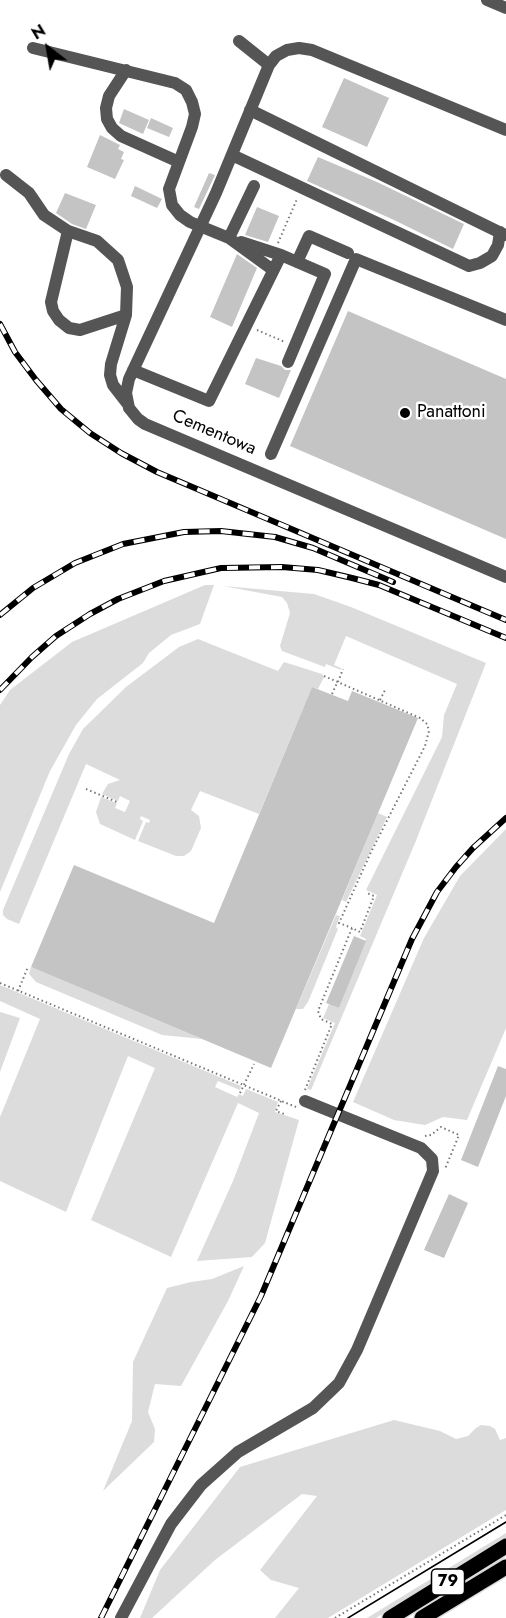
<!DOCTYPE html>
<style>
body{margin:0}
#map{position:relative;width:506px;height:1618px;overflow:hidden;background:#fff;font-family:Jost,sans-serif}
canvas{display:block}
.north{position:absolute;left:18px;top:18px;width:60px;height:60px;-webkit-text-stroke:4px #fff;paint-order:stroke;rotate:329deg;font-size:16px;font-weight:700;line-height:24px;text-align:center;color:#000}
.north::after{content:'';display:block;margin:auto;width:21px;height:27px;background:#000;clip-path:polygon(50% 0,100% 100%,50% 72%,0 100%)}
</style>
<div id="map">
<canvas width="506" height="1618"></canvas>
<div class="north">N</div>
</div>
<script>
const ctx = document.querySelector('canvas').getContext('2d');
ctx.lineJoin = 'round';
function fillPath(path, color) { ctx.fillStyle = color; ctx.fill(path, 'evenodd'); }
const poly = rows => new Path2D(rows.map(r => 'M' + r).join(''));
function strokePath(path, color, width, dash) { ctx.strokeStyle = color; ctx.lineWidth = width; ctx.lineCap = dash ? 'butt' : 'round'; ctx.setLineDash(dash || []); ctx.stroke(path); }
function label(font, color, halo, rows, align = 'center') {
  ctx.font = font + ' Jost,sans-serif'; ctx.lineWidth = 5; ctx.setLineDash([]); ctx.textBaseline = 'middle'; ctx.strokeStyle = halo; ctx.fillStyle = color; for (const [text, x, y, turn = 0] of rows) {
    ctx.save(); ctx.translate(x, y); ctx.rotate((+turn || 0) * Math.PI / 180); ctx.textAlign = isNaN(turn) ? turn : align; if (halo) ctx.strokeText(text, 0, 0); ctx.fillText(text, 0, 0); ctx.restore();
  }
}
fillPath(poly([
 [205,585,214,585,200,624,171,635,149,653,143,663,97,699,76,725,50,771,0,892,0,705,10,690,72,642],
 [223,586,314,594,351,607,486,663,415,843,311,1090,307,1089,335,1023,323,1018,329,1004,339,1008,366,939,360,936,377,895,366,890,442,737,444,715,457,684,346,636,334,665,341,668,341,670,326,664,325,667,282,651,280,646,290,613,287,603,282,597],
 [198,639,278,671,284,662,322,674,324,677,318,689,312,687,259,814,200,791,191,810,199,816,201,828,191,851,184,856,176,856,138,841,146,822,149,823,150,820,141,816,140,819,143,821,135,840,100,824,96,812,101,797,117,803,115,808,125,812,130,801,120,796,118,801,102,794,108,784,120,780,86,764,19,924,7,919,3,915,3,910,69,754,83,729,126,687,179,647],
 [378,813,387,817,346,902,342,900],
 [506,829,506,1028,467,1120,443,1117,425,1125,394,1120,353,1102,424,938,460,876],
 [336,915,340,916,336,927,338,929,308,1002,303,1009,296,1009],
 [31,967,202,1039,162,1035,36,982,29,974],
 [0,985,241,1086,240,1090,218,1081,215,1087,237,1097,239,1094,243,1096,246,1089,278,1102,275,1112,299,1120,265,1243,252,1257,197,1261,233,1181,259,1113,238,1103,171,1257,91,1220,155,1068,128,1056,66,1212,0,1181,0,1117,40,1019,0,1001],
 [0,1012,20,1018,0,1072],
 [244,1266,228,1301,181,1386,155,1384,148,1412,155,1429,154,1442,103,1491,132,1421,133,1362,167,1288,191,1282,212,1279],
 [394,1420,440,1431,456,1439,468,1436,476,1428,481,1425,490,1426,495,1429,500,1440,506,1438,506,1510,328,1618,275,1618,299,1588,271,1580,260,1570,317,1496,302,1494,215,1560,152,1618,140,1618,160,1570,240,1467],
 [506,1533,506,1538,376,1618,367,1618]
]), '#dcdcdc');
fillPath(poly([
 [344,78,389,98,367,147,322,127],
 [124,109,149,120,143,134,119,123],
 [151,118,173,128,169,137,147,128],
 [100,135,120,145,118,149,124,152,121,159,124,160,115,179,87,167],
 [318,157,377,182,464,224,453,249,394,220,307,181],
 [209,173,215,175,199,209,194,207],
 [135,186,162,199,157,208,131,196],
 [65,193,96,205,86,229,72,224,56,213],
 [257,207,279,216,268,242,245,235],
 [237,254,257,268,232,327,210,317],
 [348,311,506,379,506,539,290,446],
 [256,358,281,366,285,370,291,370,279,398,245,384],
 [312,687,348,701,352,691,418,718,271,1068,31,967,74,865,214,923],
 [354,936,366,941,339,1008,326,1003],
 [498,1066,506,1069,506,1096,478,1167,461,1160],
 [449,1194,468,1203,444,1258,424,1250]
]), '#c4c4c4');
const major = poly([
 [390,1618,506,1546],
 [422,1618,506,1567]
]);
strokePath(major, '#dbdbdb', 18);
strokePath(poly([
 [278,243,297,199],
 [257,330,285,342],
 [324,676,420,718,427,724,429,731,425,746,371,852,339,923,352,928],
 [338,682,343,669],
 [332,694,337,683],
 [380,700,386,688],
 [86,789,117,802],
 [0,983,296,1107],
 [18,991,28,967],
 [305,1090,332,1024,321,1019,318,1011,352,928,360,932,374,896,367,893],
 [240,1093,254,1064],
 [281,1101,276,1111,284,1114],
 [425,1136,431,1135,441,1127,459,1135,445,1169],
 [335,1618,506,1515]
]), '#777', 2, [1.5, 3]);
strokePath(poly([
 [487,0,506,8],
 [239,41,269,65],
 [33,48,175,83,186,90,192,102,195,114,192,127,169,189,172,205,180,215,190,222,229,238,254,186],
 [126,70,109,96,106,108,107,119,112,128,121,136,179,162],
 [250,110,505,235],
 [506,130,312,50,299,48,287,50,276,56,269,65,216,193,129,379,126,393,129,408,138,419,145,424,506,577],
 [232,155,469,266,480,263,492,256,498,245,500,232],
 [6,175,29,193,44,215,68,231,97,241,118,260,127,287,126,315,111,364,110,375,113,385,127,403],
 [68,231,51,302,53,311,59,320,69,328,80,330,126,315],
 [229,238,273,270],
 [241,242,281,255],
 [297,262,309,236,348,253],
 [133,370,209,401,281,255,325,274,288,362],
 [271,454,356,259,506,320],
 [121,1618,171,1524,201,1485,238,1452,313,1408,339,1383,357,1350,433,1171,432,1159,421,1148,305,1101]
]), '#555', 12);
strokePath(major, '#000', 15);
strokePath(poly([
 [348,1618,506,1522]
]), '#000', 1.5);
const rail = poly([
 [0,324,15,352,36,380,61,409,90,433,121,453,157,472,506,620],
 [0,615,33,588,75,563,123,544,184,532,221,531,275,537,313,548,393,582],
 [0,690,32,657,56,636,90,614,118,599,164,581,221,568,282,567,318,570,352,578,379,585,506,638],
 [101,1618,261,1296,412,939,437,892,456,867,473,848,506,818]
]);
strokePath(rail, '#000', 6);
strokePath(rail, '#fff', 4, [11]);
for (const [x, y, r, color] of [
 [405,413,6,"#000"]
]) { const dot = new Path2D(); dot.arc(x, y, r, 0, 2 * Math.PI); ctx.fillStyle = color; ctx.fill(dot); strokePath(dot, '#fff', 2); }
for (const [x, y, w] of [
 [448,1582,33]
]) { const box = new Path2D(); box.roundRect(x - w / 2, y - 13, w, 26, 4.5); ctx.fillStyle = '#fff'; ctx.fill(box); strokePath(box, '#000', 1.5); }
label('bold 16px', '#000', null, [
 ["79",448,1582]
]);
label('18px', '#000', '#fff', [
 ["Panattoni",417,413]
], 'left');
label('18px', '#000', '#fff', [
 ["Cementowa",214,433,23]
]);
</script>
